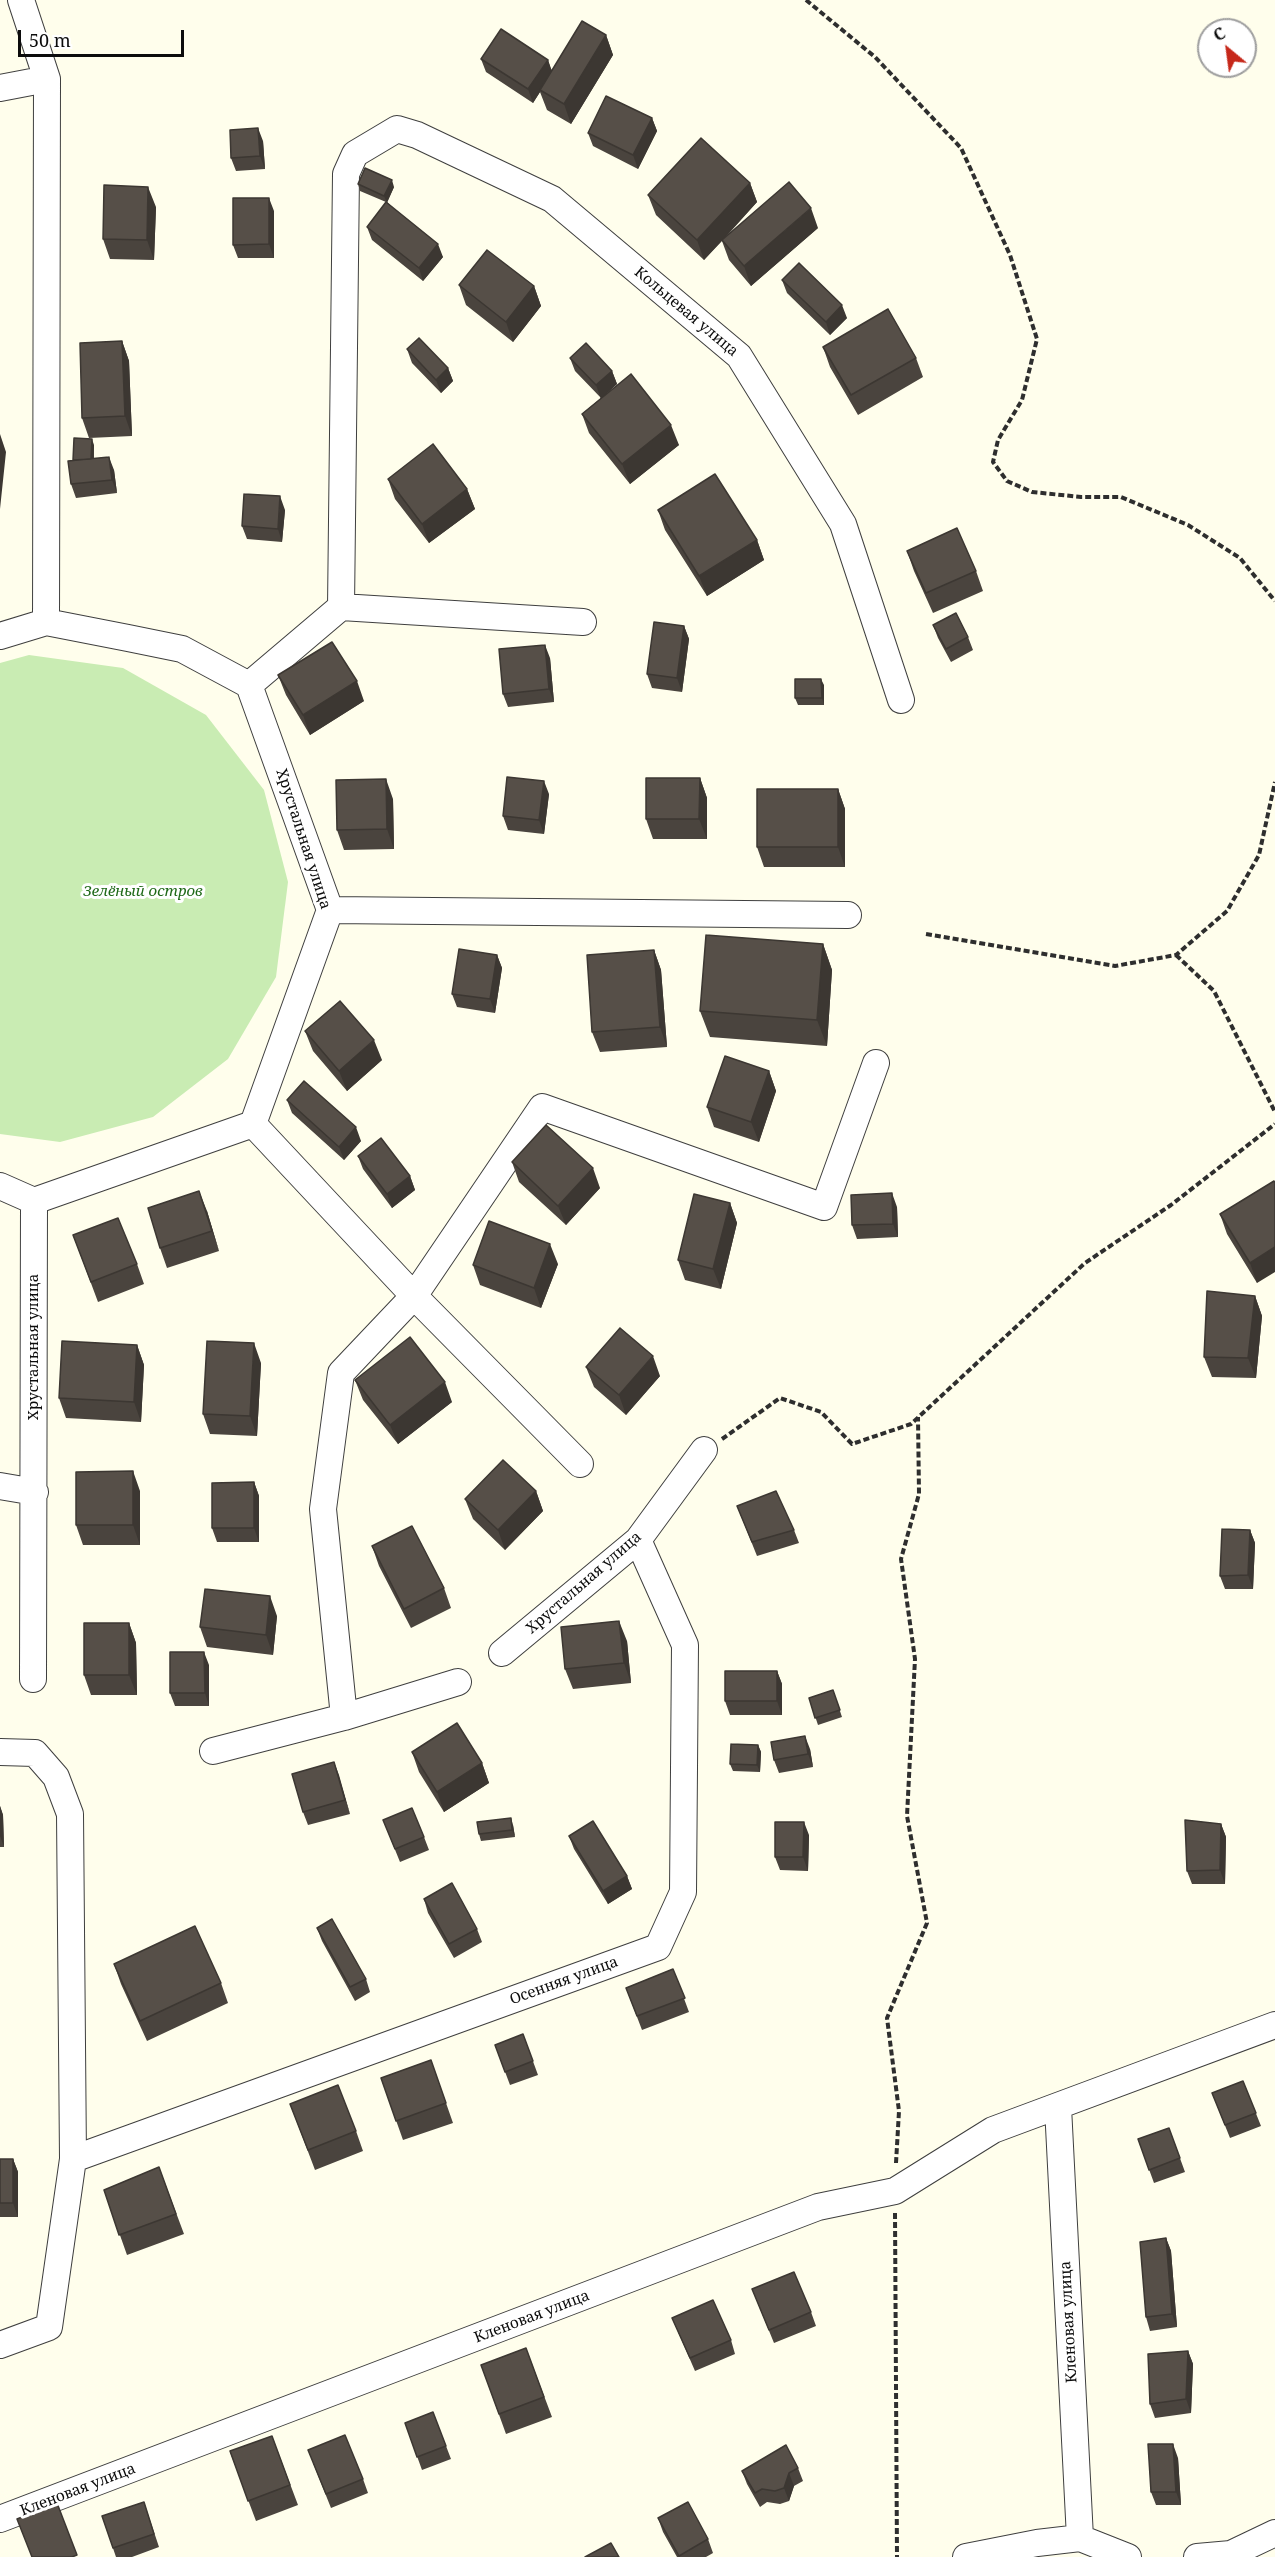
<!DOCTYPE html>
<meta charset="utf-8">
<style>
body{margin:0}
#map{position:relative;width:1275px;height:2557px;overflow:hidden;background:#fffeec;font-family:"Noto Serif",serif}
canvas{display:block}
.north{position:absolute;left:1197px;top:18px;width:60px;height:60px;box-sizing:border-box;background:#fff;border:2px solid #9e9e9e;border-radius:50%;rotate:331deg;font-size:16px;font-weight:700;line-height:24px;text-align:center;color:#0c0c0c}
.north::after{content:'';display:block;margin:auto;width:21px;height:27px;background:#c6281a;clip-path:polygon(50% 0,100% 100%,50% 72%,0 100%)}
.scale{position:absolute;left:18px;top:30px;width:166px;height:27px;box-sizing:border-box;border:3px solid #0c0c0c;border-top:0;padding-left:8px;font-size:18px;line-height:21px;white-space:nowrap;color:#0c0c0c;-webkit-text-stroke:4px #fff;paint-order:stroke}
</style>
<div id="map">
<canvas width="1275" height="2557"></canvas>
<div class="north">С</div>
<div class="scale">50 m</div>
</div>
<script>
const ctx = document.querySelector('canvas').getContext('2d');
ctx.lineJoin = 'round';
function fillPath(path, color) { ctx.fillStyle = color; ctx.fill(path, 'evenodd'); }
const poly = rows => new Path2D(rows.map(r => 'M' + r).join(''));
function strokePath(path, color, width, dash) { ctx.strokeStyle = color; ctx.lineWidth = width; ctx.lineCap = dash ? 'butt' : 'round'; ctx.setLineDash(dash || []); ctx.stroke(path); }
function label(font, color, halo, rows, align = 'center') {
  ctx.font = font + ' "Noto Serif",serif'; ctx.lineWidth = 6; ctx.setLineDash([]); ctx.textBaseline = 'middle'; ctx.strokeStyle = halo; ctx.fillStyle = color; for (const [text, x, y, turn = 0] of rows) {
    ctx.save(); ctx.translate(x, y); ctx.rotate((+turn || 0) * Math.PI / 180); ctx.textAlign = isNaN(turn) ? turn : align; if (halo) ctx.strokeText(text, 0, 0); ctx.fillText(text, 0, 0); ctx.restore();
  }
}
fillPath(poly([
 [29,655,123,668,206,715,264,790,288,882,276,977,228,1059,153,1117,60,1142,0,1134,0,663]
]), '#c9ecb3');
const street = poly([
 [21,0,47,79,46,622],
 [0,88,47,79],
 [341,607,346,174,355,154,397,129,417,135,552,199,739,356,843,524,901,700],
 [0,636,46,622,128,638,182,649,249,685,330,910,253,1124,34,1201,0,1186],
 [249,685,341,607,583,622],
 [330,910,848,915],
 [253,1124,414,1296,580,1464],
 [0,1486,35,1492],
 [502,1653,638,1540,704,1450],
 [33,1679,34,1201],
 [344,1717,323,1509,341,1373,414,1296,542,1107,824,1207,876,1063],
 [213,1751,344,1717,458,1682],
 [0,1752,35,1753,56,1777,70,1814,73,2159,49,2327,0,2345],
 [1058,2107,1080,2538,1128,2557],
 [73,2159,658,1947,683,1892,685,1645,638,1540],
 [0,2519,818,2207,895,2191,993,2130,1275,2025],
 [966,2557,1037,2543,1080,2538],
 [1197,2557,1231,2554,1275,2533]
]);
strokePath(street, '#3f3f3f', 28);
strokePath(poly([
 [806,0,875,57,961,148,1010,255,1037,339,1022,400,998,440,993,462,1007,481,1032,492,1081,497,1121,497,1188,525,1240,558,1275,601],
 [926,934,1115,966,1176,955,1227,911,1259,855,1275,782],
 [1176,955,1214,991,1275,1112],
 [722,1439,780,1398,821,1412,852,1444,911,1424,1085,1263,1171,1205,1275,1124],
 [896,2163,899,2111,887,2018,927,1923,907,1816,915,1659,901,1559,919,1494,918,1417],
 [895,2213,897,2557]
]), '#2e2e2e', 4, [6, 3]);
strokePath(street, '#fff', 26);
fillPath(poly([
 [606,35,613,55,571,124,547,110,540,92,533,103,486,72,481,59,548,60,551,70],
 [652,118,657,131,638,169,593,146,588,133],
 [263,141,265,169,236,171,231,158],
 [750,183,757,202,724,239,818,228,751,286,729,260,722,241,704,260,656,215,648,195],
 [358,184,394,187,387,202,443,257,423,281,372,240,367,227,386,202,360,191],
 [156,207,154,260,110,259,103,239],
 [274,211,274,258,238,258,233,245],
 [782,280,847,318,830,335,787,293],
 [459,285,534,286,541,306,513,342,466,305],
 [122,341,129,361,132,436,89,438,82,418],
 [823,347,916,358,923,377,858,415,830,367],
 [407,349,448,368,453,381,441,393,412,363],
 [570,358,612,371,617,384,607,393,679,445,630,484,589,433,582,414,601,398,575,371],
 [94,445,94,458,114,470,117,493,76,498,71,484,73,460],
 [388,479,467,489,475,509,429,543,395,499],
 [285,510,282,542,247,539,242,526],
 [658,510,757,540,764,560,707,596,665,530],
 [907,551,976,571,983,591,933,613,914,571],
 [933,625,968,637,973,650,951,662,938,638],
 [684,626,689,639,682,692,652,688,647,674],
 [550,658,554,702,508,707,503,694],
 [278,675,364,701,310,735,286,695],
 [824,685,824,705,798,705,795,698],
 [700,778,707,798,707,839,653,839,646,819],
 [838,789,845,809,845,867,764,867,757,847],
 [549,794,544,834,508,830,503,816],
 [393,799,394,849,344,850,337,830],
 [823,944,832,970,827,1046,710,1037,700,1011],
 [654,950,661,970,667,1047,600,1052,592,1032],
 [497,955,502,968,495,1013,457,1007,452,994],
 [305,1031,382,1060,347,1091,313,1051],
 [769,1071,776,1091,759,1142,714,1127,707,1107],
 [287,1100,361,1141,344,1160,292,1113],
 [358,1156,410,1176,415,1190,392,1208,363,1169],
 [512,1162,600,1188,566,1225,519,1182],
 [1274,1181,1257,1283,1227,1234,1220,1214],
 [730,1203,737,1223,721,1289,685,1280,678,1260],
 [897,1207,898,1237,857,1239,852,1225],
 [207,1211,219,1251,167,1268,160,1248],
 [73,1235,137,1264,144,1284,98,1302],
 [558,1264,541,1308,480,1285,473,1265],
 [1255,1296,1262,1316,1256,1378,1212,1377,1204,1357],
 [137,1345,144,1365,141,1422,66,1418,59,1398],
 [261,1363,257,1436,210,1434,203,1414],
 [586,1367,660,1376,626,1415,594,1387],
 [355,1380,452,1402,398,1444,363,1400],
 [254,1482,259,1496,259,1542,217,1542,212,1528],
 [140,1491,140,1545,83,1545,76,1525],
 [536,1491,543,1511,505,1550,473,1519,465,1499],
 [737,1506,794,1530,799,1543,757,1556],
 [1250,1530,1255,1543,1253,1589,1225,1589,1220,1576],
 [372,1546,444,1588,451,1608,411,1628,379,1566],
 [277,1616,273,1655,207,1647,200,1627],
 [129,1623,136,1643,137,1695,91,1695,84,1675],
 [627,1641,631,1683,573,1689,565,1669],
 [209,1665,209,1706,175,1706,170,1693],
 [777,1671,782,1684,782,1715,730,1715,725,1701],
 [833,1690,842,1717,818,1725,809,1698],
 [758,1745,761,1752,760,1772,733,1771,730,1764],
 [810,1749,813,1767,779,1773,774,1760],
 [412,1752,482,1763,489,1783,444,1812,419,1772],
 [334,1762,350,1814,308,1825,303,1812],
 [0,1806,3,1815,4,1847,0,1847],
 [383,1820,424,1837,429,1850,400,1862],
 [1221,1824,1226,1837,1225,1884,1192,1884,1187,1871],
 [513,1825,515,1837,481,1841,479,1834],
 [809,1835,808,1871,780,1870,775,1857],
 [569,1836,627,1876,632,1889,608,1904,574,1849],
 [424,1899,477,1929,482,1942,454,1958,428,1913],
 [317,1928,366,1979,370,1992,355,2001,322,1941],
 [114,1964,221,1983,228,2003,147,2041,121,1984],
 [673,1969,689,2012,642,2030,626,1988],
 [523,2034,538,2075,510,2085,495,2045],
 [431,2060,453,2123,403,2140,381,2078],
 [1243,2081,1261,2126,1230,2138,1212,2093],
 [290,2104,356,2131,363,2151,315,2170],
 [1169,2128,1185,2172,1154,2183,1138,2139],
 [0,2159,13,2159,18,2172,18,2217,0,2217],
 [159,2167,184,2234,127,2255,104,2190],
 [1166,2238,1171,2251,1177,2327,1150,2331,1146,2317],
 [752,2289,811,2312,816,2326,774,2343],
 [672,2318,731,2340,735,2354,695,2371],
 [526,2348,552,2417,506,2434,481,2365],
 [1188,2351,1193,2364,1191,2413,1155,2418,1150,2404],
 [433,2412,451,2459,422,2470,405,2423],
 [272,2436,298,2505,256,2521,230,2452],
 [1178,2458,1181,2505,1156,2505,1151,2492],
 [313,2463,363,2479,368,2493,331,2508],
 [798,2468,803,2481,794,2486,789,2501,780,2504,767,2502,760,2507,747,2484,742,2471],
 [144,2502,159,2547,132,2557,116,2557,102,2516],
 [658,2518,708,2539,713,2553,706,2557,677,2557,663,2532]
]), '#4a443e');
fillPath(poly([
 [606,35,613,55,571,124,564,104],
 [548,60,553,74,540,90,540,92,533,103,528,89],
 [652,118,657,131,638,169,633,155],
 [258,128,263,141,265,169,260,156],
 [392,180,394,187,387,203,384,196],
 [750,183,757,202,704,260,697,240],
 [148,187,156,207,154,260,147,240],
 [269,198,274,211,274,258,269,244],
 [811,208,818,228,751,286,744,266],
 [438,244,443,257,423,281,419,268],
 [534,286,541,306,513,342,506,322],
 [842,305,847,318,830,335,826,322],
 [122,341,129,361,132,436,125,416],
 [448,368,453,381,441,393,436,380],
 [612,371,617,384,601,399,596,385],
 [671,425,679,445,630,484,622,464],
 [0,434,6,452,0,509],
 [92,439,94,445,93,467,91,460],
 [109,457,114,470,117,493,112,480],
 [467,489,475,509,429,543,422,524],
 [280,496,285,510,282,542,278,529],
 [757,540,764,560,707,596,699,576],
 [684,626,689,639,682,692,677,678],
 [545,645,550,658,554,702,549,689],
 [821,679,824,685,824,705,822,698],
 [357,681,364,701,310,735,303,715],
 [700,778,707,798,707,839,699,819],
 [386,779,393,799,394,849,387,829],
 [544,781,549,794,544,834,539,820],
 [838,789,845,809,845,867,838,847],
 [823,944,832,970,827,1046,817,1020],
 [654,950,661,970,667,1047,660,1027],
 [497,955,502,968,495,1013,490,999],
 [374,1040,382,1060,347,1091,339,1071],
 [769,1071,776,1091,759,1142,751,1122],
 [356,1127,361,1141,344,1160,339,1147],
 [593,1168,600,1188,566,1225,558,1206],
 [410,1176,415,1190,392,1208,387,1194],
 [199,1191,207,1211,219,1251,212,1231],
 [892,1193,897,1207,898,1237,893,1224],
 [730,1203,737,1223,721,1289,713,1269],
 [550,1244,558,1264,541,1308,534,1288],
 [1275,1247,1275,1272,1257,1283,1250,1263],
 [1255,1296,1262,1316,1256,1378,1248,1358],
 [254,1343,261,1363,257,1436,250,1416],
 [137,1345,144,1365,141,1422,134,1402],
 [653,1356,660,1376,626,1415,619,1395],
 [445,1382,452,1402,398,1444,390,1425],
 [133,1471,140,1491,140,1545,133,1525],
 [254,1482,259,1496,259,1542,254,1528],
 [536,1491,543,1511,505,1550,498,1530],
 [1250,1530,1255,1543,1253,1589,1248,1575],
 [270,1596,277,1616,273,1655,266,1635],
 [619,1621,627,1641,631,1683,624,1663],
 [129,1623,136,1643,137,1695,129,1675],
 [204,1652,209,1665,209,1706,205,1693],
 [777,1671,782,1684,782,1715,777,1701],
 [805,1736,810,1749,813,1767,808,1754],
 [758,1745,761,1752,760,1772,757,1765],
 [334,1762,339,1775,350,1814,345,1800],
 [482,1763,489,1783,444,1812,437,1792],
 [0,1806,3,1815,4,1847,0,1836],
 [511,1818,513,1825,515,1837,512,1830],
 [804,1822,809,1835,808,1871,803,1857],
 [1221,1824,1226,1837,1225,1884,1220,1870],
 [627,1876,632,1889,608,1904,603,1891],
 [13,2159,18,2172,18,2217,13,2203],
 [1166,2238,1171,2251,1177,2327,1172,2314],
 [1188,2351,1193,2364,1191,2413,1186,2399],
 [1173,2444,1178,2458,1181,2505,1176,2492],
 [789,2473,794,2486,789,2501,784,2488]
]), '#3c3732');
const building = poly([
 [582,21,606,35,564,104,540,90,582,21],
 [501,29,548,60,528,89,481,59,501,29],
 [606,96,652,118,633,155,588,133,606,96],
 [258,128,260,156,231,158,230,130,258,128],
 [701,138,750,183,697,240,648,195,701,138],
 [365,168,392,180,384,196,358,184,365,168],
 [789,182,811,208,744,266,722,240,789,182],
 [104,185,148,187,147,240,103,239,104,185],
 [233,198,269,198,269,244,233,245,233,198],
 [386,202,438,244,419,268,367,227,386,202],
 [487,250,534,286,506,322,459,285,487,250],
 [799,263,842,305,826,322,782,280,799,263],
 [888,309,916,358,851,395,823,347,888,309],
 [419,338,448,368,436,380,407,349,419,338],
 [122,341,125,416,82,418,80,343,122,341],
 [586,343,612,371,596,385,570,358,586,343],
 [631,374,671,425,622,464,582,414,631,374],
 [74,438,92,439,91,459,73,460,74,438],
 [433,444,467,489,422,524,388,479,433,444],
 [109,457,112,480,71,484,68,461,109,457],
 [715,474,757,540,699,576,658,510,715,474],
 [244,494,280,496,278,529,242,526,244,494],
 [957,528,976,571,926,593,907,551,957,528],
 [956,613,968,637,946,649,933,625,956,613],
 [654,622,684,626,677,678,647,674,654,622],
 [332,642,357,681,303,715,278,675,332,642],
 [545,645,549,689,503,694,499,649,545,645],
 [795,679,821,679,822,698,795,698,795,679],
 [507,777,544,781,539,820,503,816,507,777],
 [646,778,700,778,699,819,646,819,646,778],
 [386,779,387,829,337,830,336,780,386,779],
 [757,789,838,789,838,847,757,847,757,789],
 [706,935,823,944,817,1020,700,1011,706,935],
 [459,949,497,955,490,999,452,994,459,949],
 [654,950,660,1027,592,1032,587,955,654,950],
 [340,1001,374,1040,339,1071,305,1031,340,1001],
 [725,1056,769,1071,751,1122,707,1107,725,1056],
 [304,1081,356,1127,339,1147,287,1100,304,1081],
 [546,1125,593,1168,558,1206,512,1162,546,1125],
 [381,1138,410,1176,387,1194,358,1156,381,1138],
 [1274,1181,1275,1183,1275,1247,1250,1263,1220,1214,1274,1181],
 [199,1191,212,1231,160,1248,148,1208,199,1191],
 [892,1193,893,1224,852,1225,851,1195,892,1193],
 [694,1194,730,1203,713,1269,678,1260,694,1194],
 [118,1218,137,1264,91,1282,73,1235,118,1218],
 [489,1221,550,1244,534,1288,473,1265,489,1221],
 [1207,1291,1255,1296,1248,1358,1204,1357,1207,1291],
 [620,1328,653,1356,619,1395,586,1367,620,1328],
 [410,1337,445,1382,390,1425,355,1380,410,1337],
 [62,1341,137,1345,134,1402,59,1398,62,1341],
 [207,1341,254,1343,250,1416,203,1414,207,1341],
 [503,1460,536,1491,498,1530,465,1499,503,1460],
 [133,1471,133,1525,76,1525,76,1472,133,1471],
 [254,1482,254,1528,212,1528,212,1483,254,1482],
 [776,1491,794,1530,752,1542,737,1506,776,1491],
 [412,1526,444,1588,404,1609,372,1546,412,1526],
 [1222,1529,1250,1530,1248,1575,1220,1576,1222,1529],
 [205,1589,270,1596,266,1635,200,1627,205,1589],
 [619,1621,624,1663,565,1669,561,1627,619,1621],
 [84,1623,129,1623,129,1675,84,1675,84,1623],
 [170,1652,204,1652,205,1693,170,1693,170,1652],
 [725,1671,777,1671,777,1701,725,1701,725,1671],
 [833,1690,840,1710,815,1718,809,1698,833,1690],
 [457,1723,482,1763,437,1792,412,1752,457,1723],
 [805,1736,808,1754,774,1760,771,1742,805,1736],
 [731,1744,758,1745,757,1765,730,1764,731,1744],
 [334,1762,345,1800,303,1812,292,1774,334,1762],
 [412,1808,424,1837,395,1849,383,1820,412,1808],
 [511,1818,512,1830,479,1834,477,1822,511,1818],
 [1185,1820,1221,1824,1220,1870,1187,1871,1185,1820],
 [593,1821,627,1876,603,1891,569,1836,593,1821],
 [775,1822,804,1822,803,1857,775,1857,775,1822],
 [452,1883,477,1929,449,1944,424,1899,452,1883],
 [332,1919,366,1979,350,1987,317,1928,332,1919],
 [195,1926,221,1983,140,2021,114,1964,195,1926],
 [673,1969,685,1998,637,2016,626,1988,673,1969],
 [523,2034,533,2061,505,2072,495,2045,523,2034],
 [431,2060,446,2103,396,2121,381,2078,431,2060],
 [1243,2081,1256,2113,1225,2125,1212,2093,1243,2081],
 [338,2085,356,2131,308,2150,290,2104,338,2085],
 [1169,2128,1180,2158,1149,2170,1138,2139,1169,2128],
 [0,2159,13,2159,13,2203,0,2203,0,2159],
 [159,2167,176,2214,119,2235,104,2190,159,2167],
 [1166,2238,1172,2314,1146,2317,1140,2242,1166,2238],
 [794,2272,811,2312,769,2330,752,2289,794,2272],
 [713,2300,731,2340,690,2358,672,2318,713,2300],
 [526,2348,544,2397,499,2414,481,2365,526,2348],
 [1188,2351,1186,2399,1150,2404,1148,2354,1188,2351],
 [433,2412,446,2446,417,2457,405,2423,433,2412],
 [345,2435,363,2479,326,2494,308,2450,345,2435],
 [272,2436,290,2485,248,2501,230,2451,272,2436],
 [1148,2444,1173,2444,1176,2492,1151,2492,1148,2444],
 [786,2445,798,2468,789,2473,784,2488,775,2491,762,2489,755,2493,742,2471,786,2445],
 [144,2502,154,2534,113,2548,102,2516,144,2502],
 [688,2502,708,2539,679,2556,658,2518,688,2502],
 [57,2503,77,2555,72,2557,32,2557,17,2519,57,2503],
 [611,2543,619,2557,585,2557,611,2543]
]);
fillPath(building, '#564f48');
strokePath(building, '#3c3732', 1.5);
label('15px', '#0c0c0c', '#fff', [
 ["Кольцевая улица",686,312,40],
 ["Хрустальная улица",303,839,72],
 ["Хрустальная улица",34,1347,-90],
 ["Хрустальная улица",584,1583,-41],
 ["Осенняя улица",564,1981,-20],
 ["Кленовая улица",532,2317,-21],
 ["Кленовая улица",1069,2322,-93],
 ["Кленовая улица",78,2490,-21]
]);
label('italic 15px', '#1f6918', '#fff', [
 ["Зелёный остров",143,892]
]);
</script>
